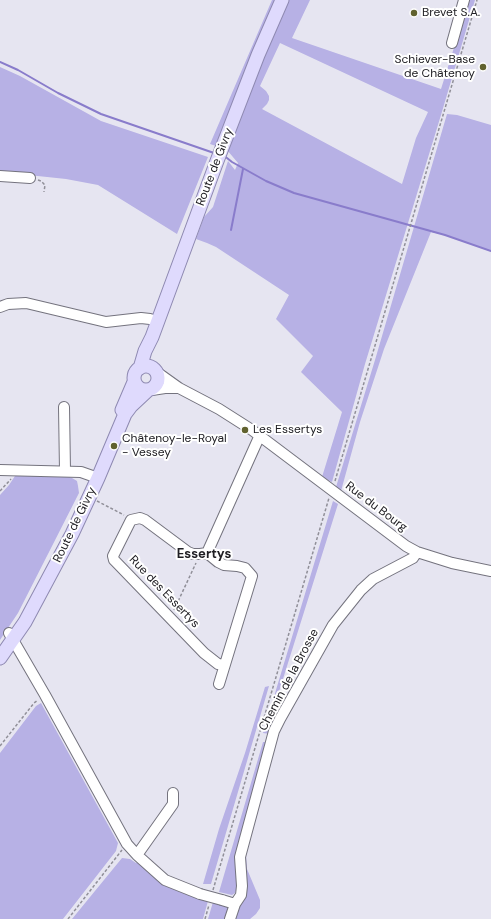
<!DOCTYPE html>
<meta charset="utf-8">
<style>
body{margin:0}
canvas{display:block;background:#e6e5f1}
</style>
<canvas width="491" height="919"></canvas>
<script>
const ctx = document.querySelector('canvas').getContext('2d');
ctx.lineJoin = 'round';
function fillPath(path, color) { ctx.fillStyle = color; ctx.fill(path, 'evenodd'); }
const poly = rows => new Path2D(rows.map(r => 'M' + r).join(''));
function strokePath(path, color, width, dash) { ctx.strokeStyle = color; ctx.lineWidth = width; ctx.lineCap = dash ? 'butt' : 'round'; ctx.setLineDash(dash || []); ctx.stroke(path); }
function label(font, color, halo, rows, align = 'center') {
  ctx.font = font + ' "DM Sans",sans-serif'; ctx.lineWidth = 4; ctx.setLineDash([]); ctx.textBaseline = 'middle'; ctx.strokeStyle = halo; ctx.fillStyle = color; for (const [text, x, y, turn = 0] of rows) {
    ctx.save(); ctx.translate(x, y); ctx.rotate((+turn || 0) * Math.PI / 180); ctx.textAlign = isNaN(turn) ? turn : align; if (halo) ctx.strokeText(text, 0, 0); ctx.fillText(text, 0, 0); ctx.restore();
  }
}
fillPath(poly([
 [272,0,278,0,216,146,210,144],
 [287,0,310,0,292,38,441,89,469,0,475,0,441,115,365,364,332,482,322,477,342,412,301,372,313,356,276,319,289,295,216,247,207,243,196,239,204,217,213,207,228,161,235,170,238,163,227,150],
 [280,43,428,112,416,138,402,184,262,109,267,104,269,100,269,96,266,91,260,86],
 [0,67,20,76,101,121,208,157,177,234,98,185,66,179,0,172],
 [447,114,457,115,491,125,491,251,445,235,431,232,384,349,360,422,341,491,336,487,375,360],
 [20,474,67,476,72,478,77,481,78,486,79,493,18,613,0,640,0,495,9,485,15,476],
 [333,501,338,504,271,717,277,718,270,734,263,733],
 [269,686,211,884,203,884,219,829,245,753,265,687],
 [41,703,118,843,116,851,63,919,0,919,0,753,36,706],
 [263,742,267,742,237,887,235,893,232,895,219,892],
 [246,855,247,869,260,900,260,908,256,914,250,919,233,919,245,867],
 [122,858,130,859,136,863,139,862,208,901,203,919,72,919],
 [213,902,229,906,230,908,227,919,208,919]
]), '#b7b1e5');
strokePath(poly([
 [0,62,18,70,58,93,101,114,214,153],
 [224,156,227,158,232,162,266,181,294,193,445,235,491,251],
 [231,230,243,169]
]), '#897ccb', 2);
const minor = poly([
 [452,43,464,0],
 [0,176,30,178],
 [0,307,8,304,26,303,106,322,141,318,150,319,157,321],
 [158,373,179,388,219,409,252,430,406,546,417,552,452,563,491,571],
 [152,390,165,388,179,388],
 [64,407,65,471],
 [0,470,81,472,98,478],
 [207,553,200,554,193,554,188,552,145,520,140,518,131,520,113,556,114,560,116,562,204,653,218,664,224,665],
 [207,553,218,562,224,565,237,566,245,568,252,576,219,684],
 [207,553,260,435],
 [9,633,45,695,127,844,137,855,165,880,200,894],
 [137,855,173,804,173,793],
 [222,900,235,904,241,895,242,886,240,857,274,731,280,719,333,625,361,590,373,579,413,558,417,552],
 [230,919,235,904]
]);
const major = poly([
 '134 378a12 12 0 1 1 24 0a12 12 0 1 1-24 0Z',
 [140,368,145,351,152,337,217,161,258,55,282,0],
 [122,410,134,382],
 [0,658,25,622,72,534,98,478,125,414,131,406,147,391]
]);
strokePath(minor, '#74737e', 12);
strokePath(major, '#8e89b1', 15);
strokePath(poly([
 [38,180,41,181,45,185,44,192],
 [335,481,477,0],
 [0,491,11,479],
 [97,501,124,515],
 [174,610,196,563],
 [0,746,34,703,38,700],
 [213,890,329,498],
 [68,919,122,850],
 [205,919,209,905]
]), '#908f98', 1.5, [3, 2]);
strokePath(minor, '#fff', 10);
strokePath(major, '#dfdafd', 13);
const minorBridge = poly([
 [200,894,222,900]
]);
strokePath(minorBridge, '#74737e', 12, []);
strokePath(minorBridge, '#fff', 10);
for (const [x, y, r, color] of [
 [414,13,4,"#61622f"],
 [483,67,4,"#61622f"],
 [245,430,4,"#61622f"],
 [114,446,4,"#61622f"]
]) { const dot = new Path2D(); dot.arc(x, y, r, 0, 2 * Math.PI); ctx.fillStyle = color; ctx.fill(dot); strokePath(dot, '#fff', 1.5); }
label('12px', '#212025', '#fff', [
 ["Brevet S.A.",422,13],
 ["Schiever-Base",475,60,"right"],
 ["de Châtenoy",475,74,"right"],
 ["Les Essertys",253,430],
 ["Châtenoy-le-Royal",122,439],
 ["- Vessey",122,453]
], 'left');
label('12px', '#212025', '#fff', [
 ["Route de Givry",215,167,-69],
 ["Rue du Bourg",376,507,37],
 ["Route de Givry",75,525,-64],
 ["Rue des Essertys",164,592,46],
 ["Chemin de la Brosse",289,680,-62]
]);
label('bold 13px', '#212025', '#fff', [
 ["Essertys",204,555]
]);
</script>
